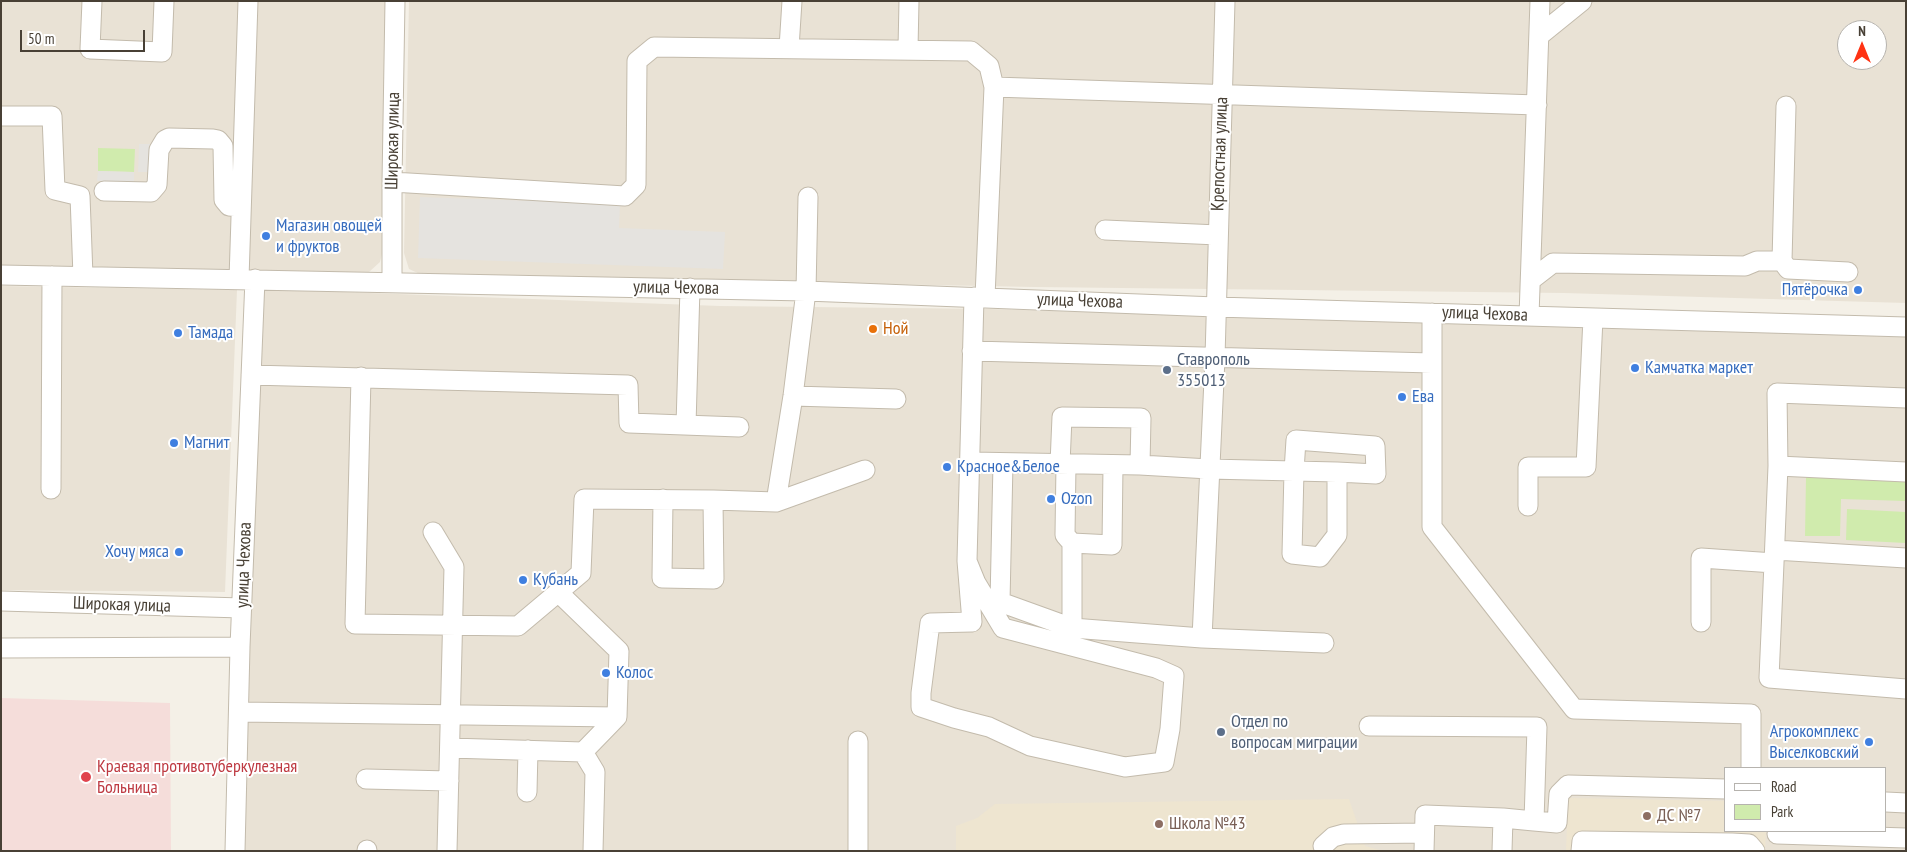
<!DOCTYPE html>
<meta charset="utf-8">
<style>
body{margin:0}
#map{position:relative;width:1907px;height:852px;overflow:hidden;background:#f4f0e7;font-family:"PT Sans Narrow",sans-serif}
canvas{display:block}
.frame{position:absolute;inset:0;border:2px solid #484035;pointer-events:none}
.legend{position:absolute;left:1724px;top:767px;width:162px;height:65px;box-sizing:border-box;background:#fff;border:1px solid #b6b3ae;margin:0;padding:6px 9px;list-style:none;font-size:15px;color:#484035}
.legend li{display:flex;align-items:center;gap:10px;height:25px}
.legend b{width:25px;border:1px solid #b6b3ae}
.north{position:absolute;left:1837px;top:20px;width:50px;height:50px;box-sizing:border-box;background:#fff;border:1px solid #b6b3ae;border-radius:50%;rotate:0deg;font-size:14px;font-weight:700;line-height:20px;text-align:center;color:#484035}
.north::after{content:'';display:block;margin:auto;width:18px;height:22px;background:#ff3313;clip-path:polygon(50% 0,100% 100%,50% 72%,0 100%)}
.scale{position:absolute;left:20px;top:30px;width:125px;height:22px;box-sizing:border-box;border:2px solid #484035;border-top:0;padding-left:6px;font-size:15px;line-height:18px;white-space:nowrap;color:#484035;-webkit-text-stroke:4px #fff;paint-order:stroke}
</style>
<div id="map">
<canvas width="1907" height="852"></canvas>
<div class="frame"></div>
<ul class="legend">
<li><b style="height:6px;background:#fff"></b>Road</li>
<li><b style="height:14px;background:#d0ebad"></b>Park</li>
</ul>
<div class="north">N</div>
<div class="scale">50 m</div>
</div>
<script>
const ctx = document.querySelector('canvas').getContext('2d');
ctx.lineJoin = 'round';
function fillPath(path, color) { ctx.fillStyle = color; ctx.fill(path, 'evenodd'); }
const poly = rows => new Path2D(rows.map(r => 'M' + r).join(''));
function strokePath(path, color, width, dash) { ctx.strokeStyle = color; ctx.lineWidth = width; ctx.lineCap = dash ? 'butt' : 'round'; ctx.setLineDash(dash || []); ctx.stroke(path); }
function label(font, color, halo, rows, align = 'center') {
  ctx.font = font + ' "PT Sans Narrow",sans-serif'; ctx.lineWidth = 4; ctx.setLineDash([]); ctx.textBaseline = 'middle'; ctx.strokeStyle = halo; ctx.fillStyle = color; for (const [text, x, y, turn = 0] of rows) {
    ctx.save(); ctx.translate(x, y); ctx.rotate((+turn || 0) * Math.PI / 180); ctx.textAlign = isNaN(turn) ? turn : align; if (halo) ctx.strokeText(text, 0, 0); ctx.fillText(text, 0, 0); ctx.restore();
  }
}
fillPath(poly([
 [1,1,386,1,382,254,380,262,369,272,361,274,1,266],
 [409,1,1906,1,1906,303,1564,293,1034,287,422,275,409,269,404,253],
 [1847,30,1877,30,1877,60,1847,60],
 [1,286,237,290,225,592,1,590],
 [263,289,720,306,990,309,1906,337,1906,851,243,851,246,692],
 [1726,768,1886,768,1886,831,1726,831]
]), '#e9e2d5');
fillPath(poly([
 [1568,798,1726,801,1726,831,1766,831,1765,851,1566,851],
 [1349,799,1365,846,1383,851,956,851,956,826,977,818,995,804]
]), '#eee5d0');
fillPath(poly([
 [1,698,170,703,171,851,1,851]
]), '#f5ddda');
fillPath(poly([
 [98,148,135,149,134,172,98,171],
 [1806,477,1906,480,1906,501,1841,499,1840,536,1805,536],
 [1847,509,1906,512,1906,543,1846,540]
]), '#d0ebad');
fillPath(poly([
 [139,144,150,144,149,172,138,172],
 [98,171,134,172,134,182,97,181],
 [420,197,620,204,619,228,725,232,723,269,418,258]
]), '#e5e3df');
const minor = poly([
 [92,1,90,49,162,52,164,1],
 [1540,35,1582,1],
 [789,48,792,1],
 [908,49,909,1],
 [1,116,52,116,55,190,80,196,83,276],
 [392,182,625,196,636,185,637,61,654,47,971,51,989,66,994,87],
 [104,191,151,192,157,185,159,150,165,140,169,138,213,139,218,140,223,146,224,200,229,206,241,207],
 [1105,230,1218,235],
 [1782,261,1786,106],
 [1,275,806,291,1216,307,1906,327],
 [239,279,248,1],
 [1531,280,1553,263,1745,266,1757,261,1782,261,1788,269,1848,272],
 [392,281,392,182,395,1],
 [985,297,994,87,1537,105],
 [1432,313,1432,527,1574,709,1751,714,1751,768],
 [1529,316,1540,1],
 [972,351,1432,363],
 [251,375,628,385,629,423,739,427],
 [361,377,355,624,518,626,581,573,584,499,713,500,776,502,865,470],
 [793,396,896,399],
 [686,425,690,288],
 [971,462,1140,465,1209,469,1294,471,1337,472,1376,474,1375,446,1296,440,1294,471,1292,554,1320,557,1337,535,1337,472],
 [1003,463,1000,602,1072,628,1202,638,1324,643],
 [1060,464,1062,417,1141,418,1140,465],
 [1066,464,1065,535,1072,543,1072,628],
 [1778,466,1777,393,1906,398],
 [51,489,52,276],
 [663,499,662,578,714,579,713,500],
 [776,502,793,396,806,291,808,197],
 [1528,506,1528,467,1586,467,1593,318],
 [433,532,454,567,447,851],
 [1072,543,1112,545,1113,466],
 [1775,550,1906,558],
 [967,561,972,622,930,623,921,693,921,707,954,718,989,727,1030,746,1125,767,1164,762,1170,729,1174,676,1156,668,1003,628,976,583,967,561,974,297],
 [1774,563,1769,678,1906,689],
 [1,601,242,608],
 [1701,622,1701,558,1774,563,1778,466,1906,472],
 [1202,638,1215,358,1225,1],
 [1,648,240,647],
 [239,712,617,717,619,651,558,592],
 [1369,726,1537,727,1534,821,1503,818],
 [450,748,583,752,617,717],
 [583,752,595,772,593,851],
 [366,779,449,781],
 [527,792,528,750],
 [1886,802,1906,803],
 [1534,821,1557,823,1559,794,1568,785,1726,789],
 [1777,834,1906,838],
 [1323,846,1333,837,1344,834,1424,833],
 [235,851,240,647,255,279],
 [367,851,367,850],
 [858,851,858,741],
 [1424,851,1425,815,1503,818,1502,851],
 [1581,851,1582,841,1732,843,1749,844,1755,851]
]);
strokePath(minor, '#c3bbac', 21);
strokePath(minor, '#fff', 19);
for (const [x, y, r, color] of [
 [266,236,5,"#3f7fe0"],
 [1858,290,5,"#3f7fe0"],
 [873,329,5,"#e8710a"],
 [178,333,5,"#3f7fe0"],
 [1635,368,5,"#3f7fe0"],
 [1167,370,5,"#5c6f8a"],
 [1402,397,5,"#3f7fe0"],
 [174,443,5,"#3f7fe0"],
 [947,467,5,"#3f7fe0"],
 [1051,499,5,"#3f7fe0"],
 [179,552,5,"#3f7fe0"],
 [523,580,5,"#3f7fe0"],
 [606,673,5,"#3f7fe0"],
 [1221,732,5,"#5c6f8a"],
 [1869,742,5,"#3f7fe0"],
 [86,777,6,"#e0444e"],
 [1647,816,5,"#8d6e63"],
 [1159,824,5,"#8d6e63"]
]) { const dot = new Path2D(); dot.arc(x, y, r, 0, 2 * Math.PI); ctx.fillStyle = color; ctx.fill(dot); strokePath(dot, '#fff', 2); }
label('18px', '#484035', '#fff', [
 ["Широкая улица",393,141,-89],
 ["Крепостная улица",1220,154,-88],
 ["улица Чехова",676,288,1],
 ["улица Чехова",1080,301,2],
 ["улица Чехова",1485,314,2],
 ["улица Чехова",244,565,-88],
 ["Широкая улица",122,605,2]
]);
label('18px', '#366cbe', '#fff', [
 ["Магазин овощей",276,226],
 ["и фруктов",276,247],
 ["Пятёрочка",1848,290,"right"],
 ["Тамада",188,333],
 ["Камчатка маркет",1645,368],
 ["Ева",1412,397],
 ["Магнит",184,443],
 ["Красное&Белое",957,467],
 ["Ozon",1061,499],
 ["Хочу мяса",169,552,"right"],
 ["Кубань",533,580],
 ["Колос",616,673],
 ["Агрокомплекс",1859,732,"right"],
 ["Выселковский",1859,753,"right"]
], 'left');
label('18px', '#c56008', '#fff', [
 ["Ной",883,329]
], 'left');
label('18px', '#4e5e75', '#fff', [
 ["Ставрополь",1177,360],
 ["355013",1177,381],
 ["Отдел по",1231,722],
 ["вопросам миграции",1231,743]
], 'left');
label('18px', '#be3a42', '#fff', [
 ["Краевая противотуберкулезная",97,767],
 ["Больница",97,788]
], 'left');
label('18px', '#785e54', '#fff', [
 ["ДС №7",1657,816],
 ["Школа №43",1169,824]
], 'left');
</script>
